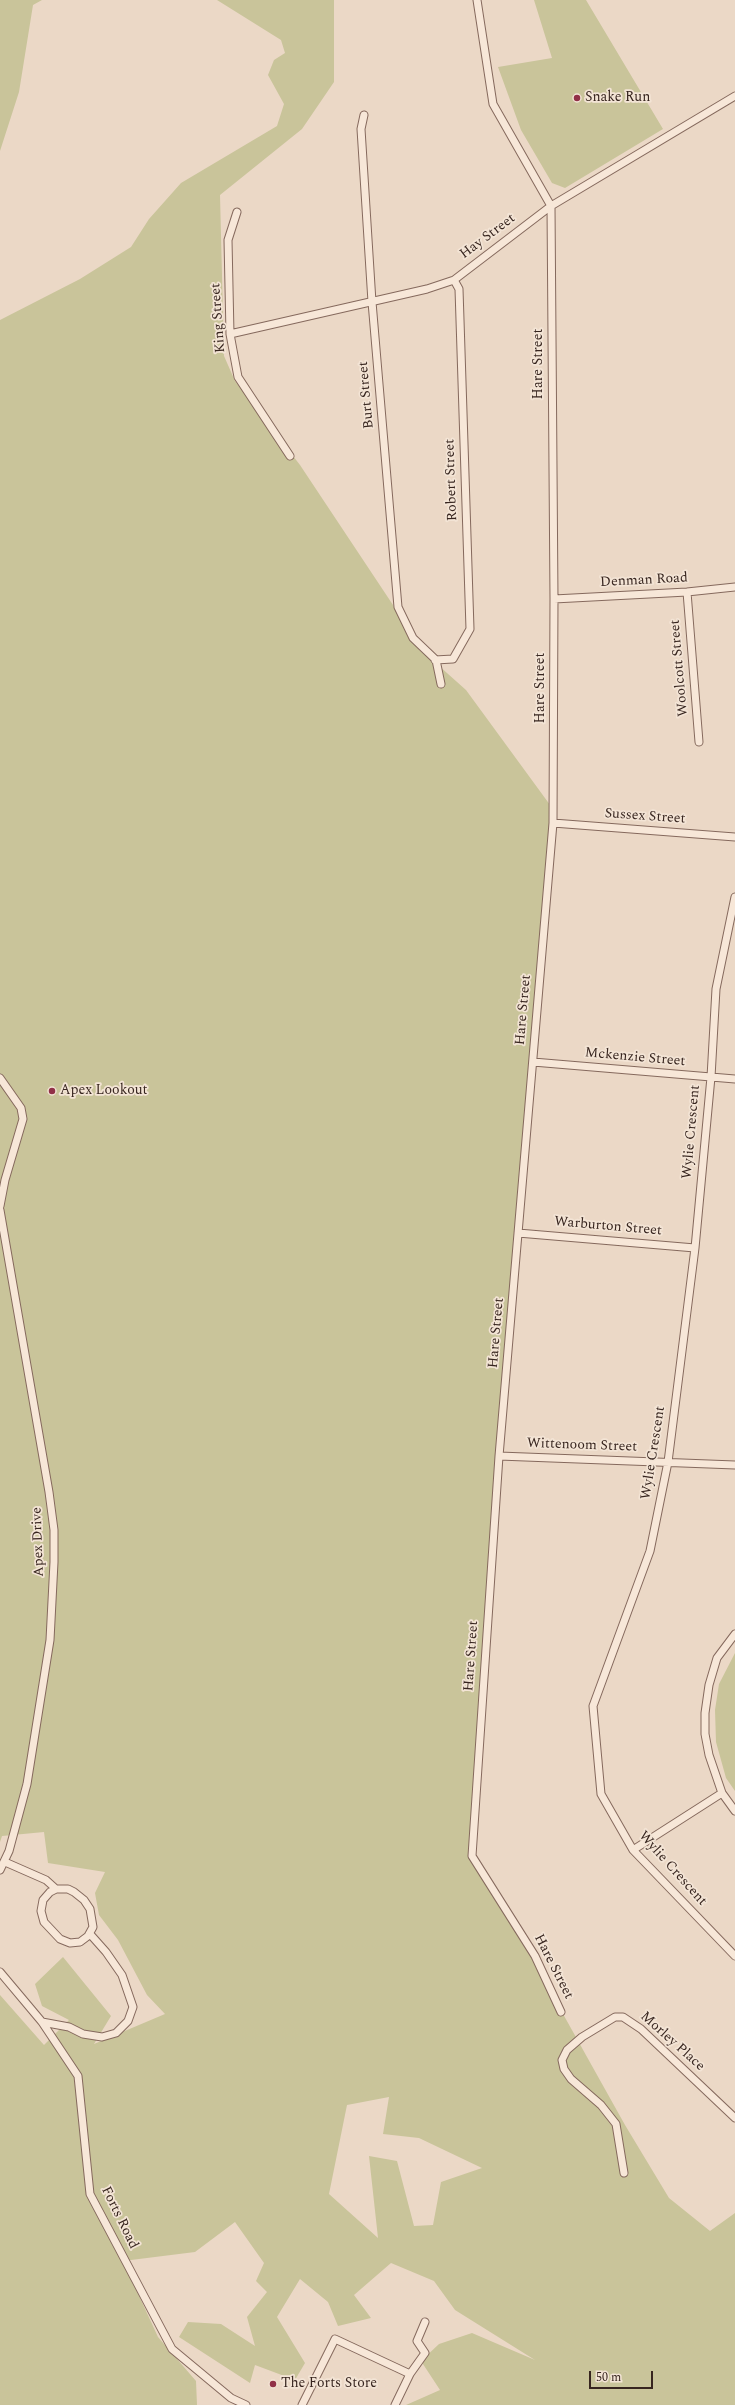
<!DOCTYPE html>
<style>
body{margin:0}
#map{position:relative;width:735px;height:2405px;overflow:hidden;background:#ebd8c6;font-family:Spectral,serif}
canvas{display:block}
.scale{position:absolute;left:589px;top:2371px;width:64px;height:18px;box-sizing:border-box;border:2px solid #37251f;border-top:0;padding-left:5px;font-size:12px;line-height:14px;white-space:nowrap;color:#37251f;-webkit-text-stroke:3px #f3e4d5;paint-order:stroke}
</style>
<div id="map">
<canvas width="735" height="2405"></canvas>
<div class="scale">50 m</div>
</div>
<script>
const ctx = document.querySelector('canvas').getContext('2d');
ctx.lineJoin = 'round';
function fillPath(path, color) { ctx.fillStyle = color; ctx.fill(path, 'evenodd'); }
const poly = rows => new Path2D(rows.map(r => 'M' + r).join(''));
function strokePath(path, color, width, dash) { ctx.strokeStyle = color; ctx.lineWidth = width; ctx.lineCap = dash ? 'butt' : 'round'; ctx.setLineDash(dash || []); ctx.stroke(path); }
function label(font, color, halo, rows, align = 'center') {
  ctx.font = font + ' Spectral,serif'; ctx.lineWidth = 3.5; ctx.setLineDash([]); ctx.textBaseline = 'middle'; ctx.strokeStyle = halo; ctx.fillStyle = color; for (const [text, x, y, turn = 0] of rows) {
    ctx.save(); ctx.translate(x, y); ctx.rotate((+turn || 0) * Math.PI / 180); ctx.textAlign = isNaN(turn) ? turn : align; if (halo) ctx.strokeText(text, 0, 0); ctx.fillText(text, 0, 0); ctx.restore();
  }
}
fillPath(poly([
 [0,0,42,0,33,5,19,92,0,151],
 [217,0,334,0,334,82,302,129,220,195,224,356,235,381,300,465,393,605,410,640,466,690,553,809,533,1062,514,1232,501,1462,472,1851,625,2125,669,2198,710,2231,735,2213,735,2405,406,2405,440,2390,421,2361,439,2344,472,2333,535,2360,455,2310,434,2281,391,2263,354,2295,371,2318,338,2326,328,2302,300,2279,277,2317,305,2363,295,2380,255,2365,250,2383,179,2337,188,2322,221,2324,255,2346,247,2317,267,2292,256,2281,264,2263,235,2222,195,2252,123,2261,158,2337,196,2381,197,2405,0,2405,0,1995,44,2045,69,2020,42,2006,35,1984,63,1957,111,2016,94,2044,165,2014,147,1995,118,1940,99,1915,95,1893,105,1872,48,1863,44,1832,2,1836,0,1842,0,320,80,279,131,247,149,219,181,183,277,126,284,104,268,75,274,60,285,53,281,40],
 [389,2097,383,2134,419,2138,482,2168,441,2182,433,2225,414,2226,397,2161,369,2156,378,2238,329,2194,347,2105],
 [534,0,586,0,663,129,565,188,552,183,521,130,498,67,552,58],
 [735,1653,735,1791,726,1778,716,1742,715,1710,719,1684]
]), '#c9c49a');
const minor = poly([
 [477,0,493,104,551,206,554,599,553,823,499,1456,472,1856,535,1956,561,2012],
 [364,115,361,129,372,302,398,607,413,638,436,660,441,684],
 [237,212,228,240,230,334,238,377,290,456],
 [230,334,427,289,454,280,551,206,735,96],
 [687,592,699,742],
 [554,599,687,592,735,587],
 [435,660,453,659,470,629,459,289,454,280],
 [553,823,735,837],
 [735,897,716,989,711,1077,695,1248,668,1462,650,1551,593,1706,601,1794,633,1850,735,1956],
 [533,1062,735,1079],
 [0,1078,21,1108,23,1119,5,1180,0,1206],
 [0,1210,49,1492,54,1530,54,1562,50,1640,27,1784,9,1851,0,1870],
 [518,1233,695,1248],
 [499,1456,735,1465],
 [735,1634,717,1658,709,1685,705,1713,705,1734,709,1755,722,1793,735,1811],
 [633,1850,722,1793],
 [5,1862,46,1880,56,1889],
 [56,1889,68,1889,74,1892,84,1900,90,1909,93,1927,88,1936,80,1942,70,1943,60,1939,44,1922,41,1911,43,1900,50,1892,56,1889],
 [0,1972,42,2022,78,2076,90,2194,172,2349,231,2398,246,2405],
 [42,2022,69,2027,83,2034,102,2037,116,2033,128,2021,133,2007,122,1975,106,1952,90,1934],
 [624,2173,616,2124,601,2105,571,2079,564,2069,562,2060,567,2050,582,2037,615,2017,623,2017,641,2029,735,2118],
 [410,2374,425,2353,417,2341,425,2322],
 [302,2405,335,2339,410,2374,395,2405]
]);
strokePath(minor, '#85695d', 9);
strokePath(minor, '#f7e7d8', 7);
for (const [x, y, r, color] of [
 [577,98,4,"#913047"],
 [52,1091,4,"#913047"],
 [273,2384,4,"#913047"]
]) { const dot = new Path2D(); dot.arc(x, y, r, 0, 2 * Math.PI); ctx.fillStyle = color; ctx.fill(dot); strokePath(dot, '#f3e4d5', 1.5); }
label('14px', '#37251f', '#f3e4d5', [
 ["Snake Run",585,98],
 ["Apex Lookout",60,1091],
 ["The Forts Store",281,2384]
], 'left');
label('14px', '#37251f', '#f3e4d5', [
 ["Hay Street",488,237,-37],
 ["King Street",219,318,-94],
 ["Hare Street",539,364,-90],
 ["Burt Street",367,395,-95],
 ["Robert Street",452,480,-92],
 ["Denman Road",644,581,-3],
 ["Woolcott Street",680,668,-95],
 ["Hare Street",541,688,-90],
 ["Sussex Street",645,817,4],
 ["Hare Street",524,1010,-85],
 ["Mckenzie Street",635,1058,5],
 ["Wylie Crescent",692,1132,-85],
 ["Warburton Street",608,1227,5],
 ["Hare Street",497,1333,-85],
 ["Wittenoom Street",582,1446,2],
 ["Wylie Crescent",654,1453,-81],
 ["Apex Drive",39,1542,-92],
 ["Hare Street",472,1656,-86],
 ["Wylie Crescent",672,1869,48],
 ["Hare Street",553,1967,63],
 ["Morley Place",672,2042,42],
 ["Forts Road",119,2218,64]
]);
</script>
